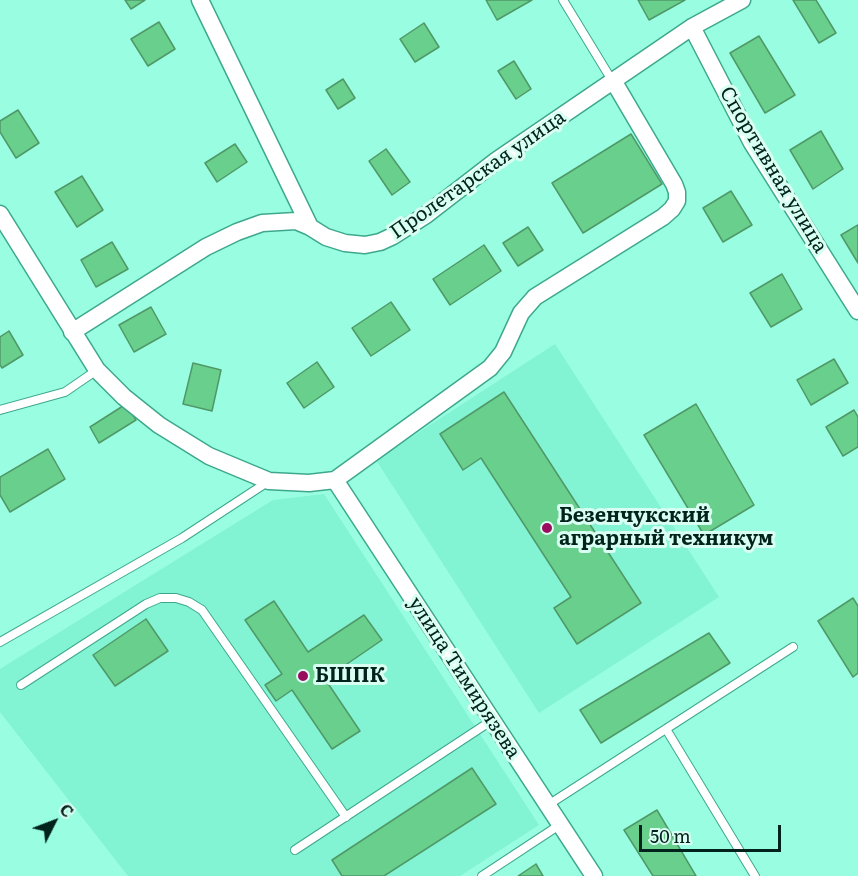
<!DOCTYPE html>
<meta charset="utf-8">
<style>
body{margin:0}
#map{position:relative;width:858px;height:876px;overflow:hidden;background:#99fee1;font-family:Literata,serif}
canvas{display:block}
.north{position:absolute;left:24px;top:792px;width:60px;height:60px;-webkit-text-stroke:4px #d9fef2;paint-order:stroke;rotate:48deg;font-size:16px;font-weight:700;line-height:24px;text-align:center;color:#02231b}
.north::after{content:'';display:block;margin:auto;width:21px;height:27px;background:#02231b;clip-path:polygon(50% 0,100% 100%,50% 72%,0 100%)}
.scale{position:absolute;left:639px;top:825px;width:142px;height:27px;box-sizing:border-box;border:3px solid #02231b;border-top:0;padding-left:8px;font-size:18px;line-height:21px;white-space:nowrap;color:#02231b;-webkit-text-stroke:4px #d9fef2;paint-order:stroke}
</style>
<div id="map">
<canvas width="858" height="876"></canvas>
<div class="north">С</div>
<div class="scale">50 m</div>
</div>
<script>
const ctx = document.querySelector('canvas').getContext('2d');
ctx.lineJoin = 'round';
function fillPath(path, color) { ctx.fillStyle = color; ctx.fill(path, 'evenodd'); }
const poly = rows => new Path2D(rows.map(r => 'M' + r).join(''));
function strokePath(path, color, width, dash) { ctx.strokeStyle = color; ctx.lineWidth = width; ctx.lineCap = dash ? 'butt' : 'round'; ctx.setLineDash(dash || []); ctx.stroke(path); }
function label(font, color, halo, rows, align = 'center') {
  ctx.font = font + ' Literata,serif'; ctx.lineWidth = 6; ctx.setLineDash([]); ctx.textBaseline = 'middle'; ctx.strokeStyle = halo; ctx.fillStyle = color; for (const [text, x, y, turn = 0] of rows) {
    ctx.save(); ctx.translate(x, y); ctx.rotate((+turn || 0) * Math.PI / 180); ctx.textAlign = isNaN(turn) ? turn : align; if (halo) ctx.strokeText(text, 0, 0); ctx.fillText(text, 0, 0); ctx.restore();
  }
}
fillPath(poly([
 [555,344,719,597,539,713,376,460],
 [324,494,539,825,460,876,128,876,0,712,0,669,273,500]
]), '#82f3d3');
const building = poly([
 [125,0,145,0,131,9,125,0],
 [486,0,532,0,497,20,486,0],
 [638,0,685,0,649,20,638,0],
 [793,0,816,0,836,33,819,43,793,0],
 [159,22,175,49,148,66,131,39,159,22],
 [424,23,439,47,415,62,400,39,424,23],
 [759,36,795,95,765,113,730,53,759,36],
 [514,61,531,89,516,99,498,71,514,61],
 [343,79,355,98,338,109,326,90,343,79],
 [18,110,39,143,16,158,0,132,0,121,18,110],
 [821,131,843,169,813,189,790,150,821,131],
 [631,134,662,184,583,233,552,183,631,134],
 [235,144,247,162,217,182,205,163,235,144],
 [386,149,410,182,392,195,369,161,386,149],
 [82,176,103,210,77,227,55,192,82,176],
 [731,191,752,225,723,242,703,208,731,191],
 [858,225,858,263,841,235,858,225],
 [528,227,543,250,518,266,503,243,528,227],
 [112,242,128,269,96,287,81,260,112,242],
 [484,245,501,271,450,305,433,279,484,245],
 [782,274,802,309,771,327,750,293,782,274],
 [391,302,410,330,371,356,352,328,391,302],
 [151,307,166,334,134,352,119,325,151,307],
 [9,331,23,355,2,368,0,365,0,337,9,331],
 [834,359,848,383,811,405,797,380,834,359],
 [317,362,334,387,304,408,287,383,317,362],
 [193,363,221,370,212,411,183,404,193,363],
 [504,392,641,603,577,644,554,608,571,597,481,458,463,470,440,434,504,392],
 [126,404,136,420,99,443,90,427,126,404],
 [696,404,754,505,704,535,644,435,696,404],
 [854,410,858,417,858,447,843,456,826,427,854,410],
 [48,449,65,479,10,512,0,495,0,477,48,449],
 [853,598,858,606,858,673,853,677,818,621,853,598],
 [274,601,308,652,364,615,382,640,325,679,360,731,332,749,292,690,276,701,265,685,282,674,245,620,274,601],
 [146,619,168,651,115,686,93,655,146,619],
 [709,633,730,663,601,743,580,710,709,633],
 [472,768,496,804,384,876,342,876,332,860,472,768],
 [657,810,696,876,653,876,624,830,657,810],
 [536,864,543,876,518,876,536,864]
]);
fillPath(building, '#69cf8c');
strokePath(building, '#4f9968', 1.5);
const service = poly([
 [563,0,613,82],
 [0,410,65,392,97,370],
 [0,642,182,538,269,481],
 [21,685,146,604,160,598,176,598,189,602,202,610,346,817],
 [666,729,755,876],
 [548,805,793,647],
 [295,850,491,721],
 [482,876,561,824]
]);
const minor = poly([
 [200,0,310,227],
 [692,27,752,143,858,311],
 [0,214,97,370,124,397,159,425,209,456,269,481,309,483,335,480,490,368,503,352,521,313,535,297,663,217,672,209,677,201,677,192,674,184,614,82],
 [72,332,206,247,237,232,262,223,296,221,310,227,326,237,345,243,365,245,380,242,393,236,426,215,497,160,692,27,742,0],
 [335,480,594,876]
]);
strokePath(service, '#3ea88d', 10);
strokePath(minor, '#3ea88d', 19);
strokePath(service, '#fff', 8);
strokePath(minor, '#fff', 16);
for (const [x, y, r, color] of [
 [547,528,6,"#9a0d5e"],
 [303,676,6,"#9a0d5e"]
]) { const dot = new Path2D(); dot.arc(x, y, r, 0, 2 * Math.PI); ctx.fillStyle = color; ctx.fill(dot); strokePath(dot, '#d9fef2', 2); }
label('20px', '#02231b', '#d9fef2', [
 ["Спортивная улица",773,170,59],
 ["Пролетарская улица",478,175,-35],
 ["улица Тимирязева",464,678,57]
]);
label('bold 20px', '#02231b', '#d9fef2', [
 ["Безенчукский",559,516],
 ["аграрный техникум",559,539],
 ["БШПК",315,676]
], 'left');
</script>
